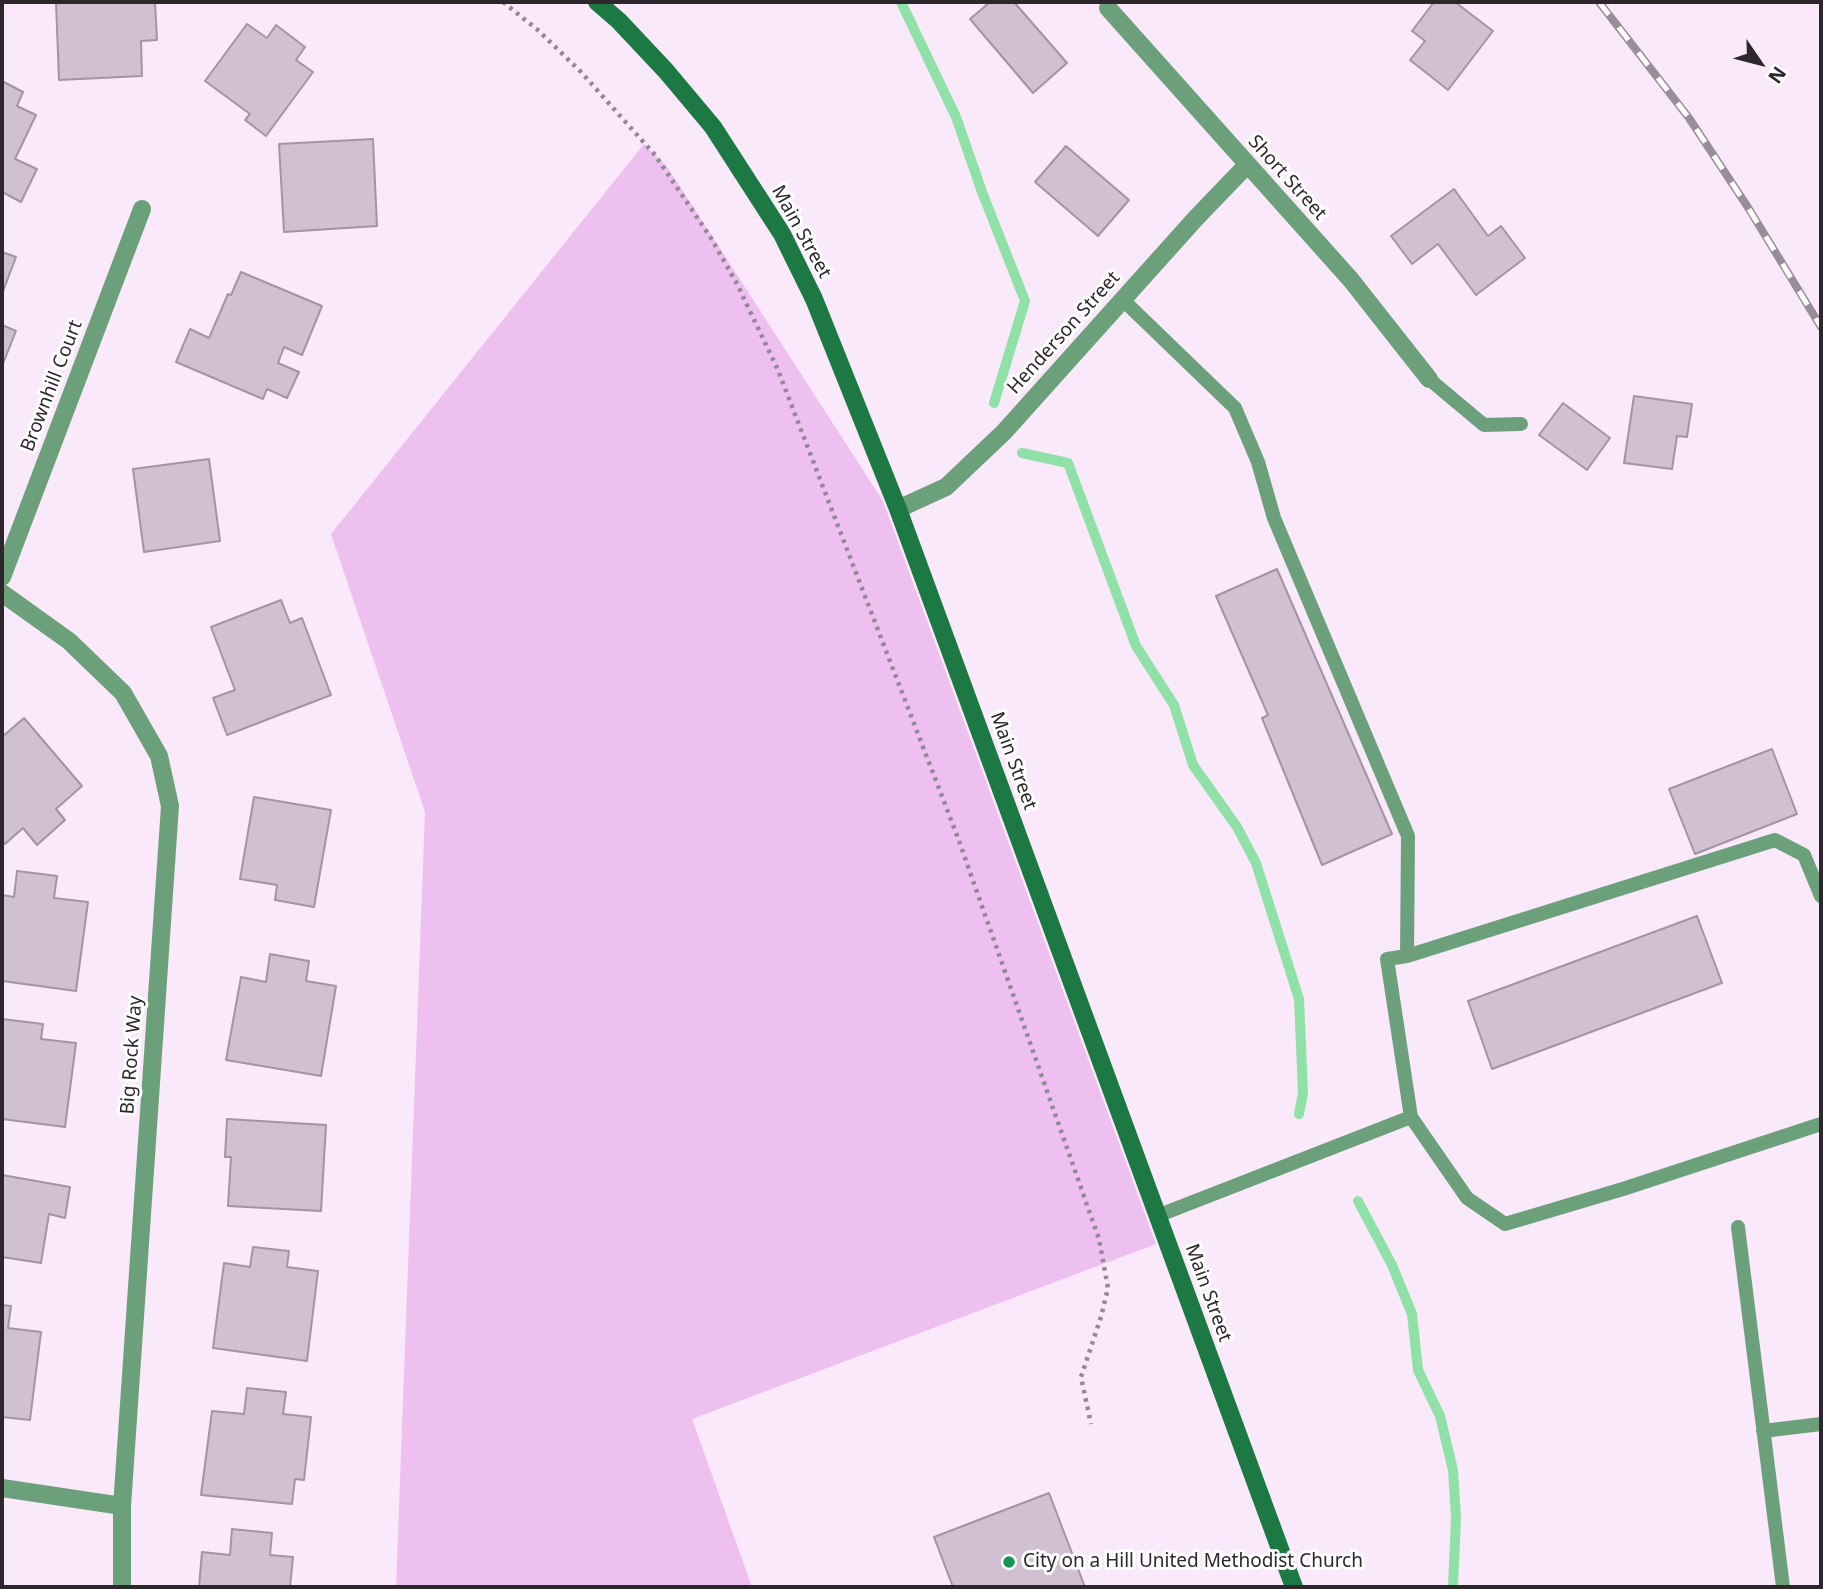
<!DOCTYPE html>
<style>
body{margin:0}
#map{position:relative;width:1823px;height:1589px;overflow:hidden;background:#fae9fa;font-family:"Noto Sans",sans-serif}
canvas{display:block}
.frame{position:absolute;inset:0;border:4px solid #2d272d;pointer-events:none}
.north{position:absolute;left:1725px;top:28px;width:70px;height:70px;-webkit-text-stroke:5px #fff;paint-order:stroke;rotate:125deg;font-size:19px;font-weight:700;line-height:28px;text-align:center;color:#2d272d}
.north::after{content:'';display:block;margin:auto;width:24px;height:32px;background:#2d272d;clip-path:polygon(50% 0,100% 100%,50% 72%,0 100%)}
</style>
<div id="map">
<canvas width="1823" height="1589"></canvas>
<div class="frame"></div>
<div class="north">N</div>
</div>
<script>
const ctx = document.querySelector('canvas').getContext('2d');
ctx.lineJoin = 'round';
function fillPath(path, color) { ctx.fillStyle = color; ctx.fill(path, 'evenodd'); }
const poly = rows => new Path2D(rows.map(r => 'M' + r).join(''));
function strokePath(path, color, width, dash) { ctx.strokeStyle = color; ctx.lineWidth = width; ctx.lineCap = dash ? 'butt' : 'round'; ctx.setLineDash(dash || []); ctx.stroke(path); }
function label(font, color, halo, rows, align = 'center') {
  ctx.font = font + ' "Noto Sans",sans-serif'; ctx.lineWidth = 6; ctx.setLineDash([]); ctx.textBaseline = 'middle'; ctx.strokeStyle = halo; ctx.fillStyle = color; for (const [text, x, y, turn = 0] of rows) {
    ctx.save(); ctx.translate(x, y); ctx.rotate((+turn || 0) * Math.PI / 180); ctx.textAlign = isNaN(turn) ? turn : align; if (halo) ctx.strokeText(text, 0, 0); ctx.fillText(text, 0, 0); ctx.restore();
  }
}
fillPath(poly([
 [644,144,668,168,883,501,1156,1244,692,1419,752,1587,396,1587,425,812,331,534]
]), '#edc0f0');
strokePath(poly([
 [901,2,956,117,982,192,1025,301,994,403],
 [1022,453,1068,463,1136,646,1174,705,1193,765,1237,827,1256,863,1299,999,1303,1093,1299,1114],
 [1358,1201,1392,1265,1412,1314,1418,1370,1440,1416,1453,1470,1456,1518,1453,1587]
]), '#8fe1a8', 10);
const building = poly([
 [79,2,155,2,157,40,141,41,142,76,59,80,56,3,79,2],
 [990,2,1014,2,1067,63,1033,93,970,19,990,2],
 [1434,2,1455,2,1493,31,1448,90,1410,60,1425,41,1412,31,1434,2],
 [247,24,267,38,276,25,305,47,296,60,313,72,266,136,245,120,250,114,205,81,247,24],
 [2,81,23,92,17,106,36,115,15,159,37,169,21,202,2,192,2,81],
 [373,139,377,226,284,232,279,144,373,139],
 [1066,146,1129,200,1098,236,1035,182,1066,146],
 [1454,189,1488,236,1501,226,1525,258,1476,295,1438,244,1412,264,1391,236,1454,189],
 [2,252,16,257,2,294,2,252],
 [241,272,322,306,302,355,284,347,278,363,299,372,287,398,267,389,263,399,176,362,190,329,209,338,228,294,231,295,241,272],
 [2,325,16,331,2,366,2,325],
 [1634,396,1692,404,1687,437,1677,436,1672,469,1624,463,1634,396],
 [1563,403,1610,438,1587,470,1539,435,1563,403],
 [209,459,220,541,144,552,133,469,209,459],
 [1277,569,1392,834,1322,865,1262,718,1268,715,1216,596,1277,569],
 [281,600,290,623,302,618,331,695,227,735,213,698,235,690,211,627,281,600],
 [24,718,82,786,56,809,65,820,37,845,23,828,5,844,2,840,2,737,24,718],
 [1772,749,1797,814,1695,854,1669,789,1772,749],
 [254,797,331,810,314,907,275,900,277,885,240,879,254,797],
 [17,871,57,876,54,898,88,902,76,991,2,981,2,895,14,897,17,871],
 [1697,916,1722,983,1492,1069,1468,1001,1697,916],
 [270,954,309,961,306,981,336,986,321,1076,226,1060,241,977,266,982,270,954],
 [2,1019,43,1024,41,1039,76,1043,65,1127,2,1119,2,1019],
 [227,1119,326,1125,321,1211,228,1206,231,1157,225,1157,227,1119],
 [2,1175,70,1187,65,1218,49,1214,41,1263,2,1257,2,1175],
 [253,1247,289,1251,287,1267,318,1271,307,1361,213,1348,224,1263,250,1267,253,1247],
 [2,1305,11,1306,8,1328,41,1332,30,1420,2,1417,2,1305],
 [247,1388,286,1392,283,1414,311,1417,304,1480,295,1479,292,1504,201,1495,212,1411,244,1414,247,1388],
 [1049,1493,1085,1587,953,1587,934,1537,1049,1493],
 [232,1529,272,1533,270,1555,293,1557,290,1587,199,1587,202,1552,230,1555,232,1529]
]);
fillPath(building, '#d0c0d1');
strokePath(building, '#a394a4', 2);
strokePath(poly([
 [503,2,539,31,581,72,655,155,711,238,737,284,778,370,958,838,1099,1239,1108,1288,1101,1317,1081,1377,1091,1424]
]), '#938893', 4.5, [3.5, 5]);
strokePath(poly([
 [1123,300,1235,408,1258,462,1274,518,1408,836,1407,956],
 [1429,379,1484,425,1521,424],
 [1821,896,1804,855,1775,840,1407,956,1387,959,1411,1117,1467,1198,1505,1224,1623,1189,1821,1124],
 [1157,1216,1411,1117],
 [1738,1227,1783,1587],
 [1763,1431,1821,1424]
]), '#6ca07b', 14);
strokePath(poly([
 [1108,8,1351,280,1429,379],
 [898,509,946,487,1004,432,1196,218,1247,165],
 [2,577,142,209],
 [2,593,69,641,123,693,159,756,170,806,122,1506,122,1587],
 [2,1488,122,1506]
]), '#6ca07b', 18);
strokePath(poly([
 [597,2,619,21,666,71,713,127,782,234,814,299,898,509,1294,1587]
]), '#1c7944', 18);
const rail = poly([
 [1599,2,1689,118,1749,209,1821,327]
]);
strokePath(rail, '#988d98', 8);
strokePath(rail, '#fff', 5, [16]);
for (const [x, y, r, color] of [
 [1009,1562,7,"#159452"]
]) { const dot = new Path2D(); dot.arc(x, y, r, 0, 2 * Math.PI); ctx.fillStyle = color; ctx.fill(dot); strokePath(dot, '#fff', 2.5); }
label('19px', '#2d272d', '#fff', [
 ["Short Street",1287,178,48],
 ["Main Street",801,232,61],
 ["Henderson Street",1064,333,-48],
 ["Brownhill Court",52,386,-69],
 ["Main Street",1013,761,70],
 ["Big Rock Way",132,1055,-86],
 ["Main Street",1208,1293,70]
]);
label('19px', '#2d272d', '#fff', [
 ["City on a Hill United Methodist Church",1023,1562]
], 'left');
</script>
